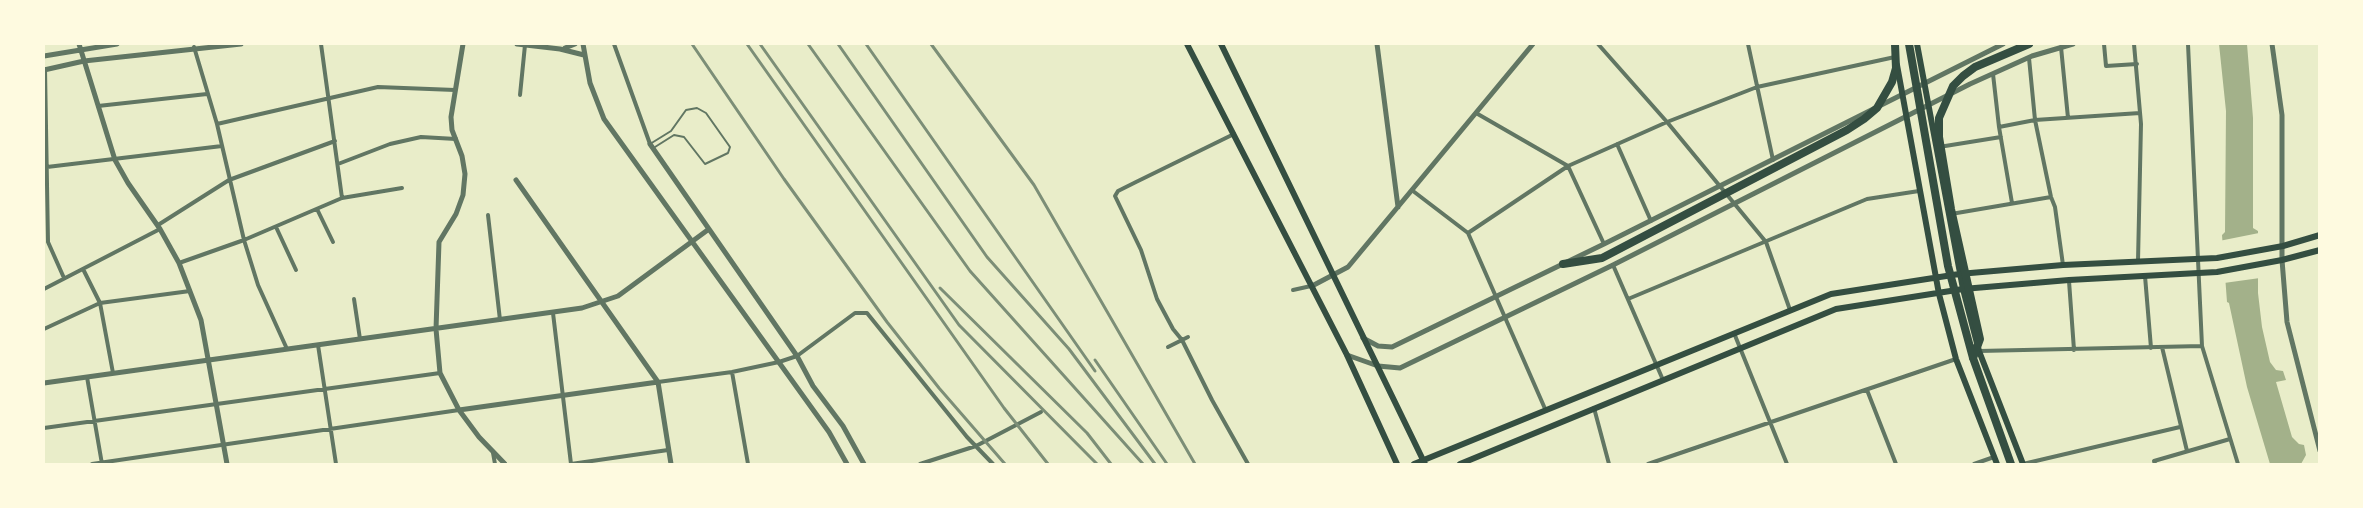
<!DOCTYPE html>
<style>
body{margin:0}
#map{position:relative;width:2363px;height:508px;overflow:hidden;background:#e9edc9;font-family:"Fira Sans Condensed",sans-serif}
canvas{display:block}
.frame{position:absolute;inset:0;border:45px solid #fefae0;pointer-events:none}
</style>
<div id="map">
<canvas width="2363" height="508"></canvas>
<div class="frame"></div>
</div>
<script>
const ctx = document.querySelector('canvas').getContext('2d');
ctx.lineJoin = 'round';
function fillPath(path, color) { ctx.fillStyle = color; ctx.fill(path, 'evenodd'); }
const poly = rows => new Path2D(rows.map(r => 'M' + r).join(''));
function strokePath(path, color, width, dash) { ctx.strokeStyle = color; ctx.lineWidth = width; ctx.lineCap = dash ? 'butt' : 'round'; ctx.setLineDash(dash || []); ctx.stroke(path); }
fillPath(poly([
 [2219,44,2247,44,2253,118,2253,228,2258,231,2258,293,2262,327,2270,362,2276,370,2283,371,2286,380,2276,382,2292,437,2299,444,2304,445,2306,455,2301,464,2270,464,2247,387,2229,303,2227,302,2222,235,2225,232,2226,111]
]), '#a3b18a');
fillPath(poly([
 [2259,233,2260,278,2224,283,2219,241]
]), '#e9edc9');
strokePath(poly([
 [650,144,671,131,686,110,697,108,706,113,730,147,728,153,705,164,684,137,674,135,655,147]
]), '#617663', 2);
strokePath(poly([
 [321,44,342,198],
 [614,44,650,144],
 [1598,44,1667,122,1766,242,1790,310],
 [1748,44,1773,160],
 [2104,44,2106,66,2137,64],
 [2134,44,2141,124,2138,261],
 [2188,44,2202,346,2238,464],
 [194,47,217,124,244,240,258,285,287,349],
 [2061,47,2068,118],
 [2029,58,2035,120,2051,197,2055,207,2063,265],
 [45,69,48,242,64,278],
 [1993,74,1999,127,2012,203],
 [520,95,525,45],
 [98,106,207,94],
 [1476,113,1568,166,1604,244],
 [217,124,378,87,455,90],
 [1999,127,2035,120,2140,113],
 [1234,134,1136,182,1118,191,1115,196,1141,250,1157,299,1173,329,1182,340,1212,400,1248,464],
 [1617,144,1651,221],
 [1939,147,2001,137],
 [338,164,390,144,421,137,456,139],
 [47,167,222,146],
 [1413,191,1468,233,1546,411],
 [317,209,333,242],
 [1951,214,2051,197],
 [488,215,500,320],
 [158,225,229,180,335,141],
 [276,227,296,270],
 [1468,233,1568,166,1667,122,1757,87,1895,57],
 [179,263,244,240,342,198,402,188],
 [1613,265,1663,380],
 [83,269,100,303,113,373],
 [2145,276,2151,348],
 [2069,281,2074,350],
 [44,289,160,229],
 [1293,290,1311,286],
 [354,299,360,339],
 [1628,299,1867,199,1919,191],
 [553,313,571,464],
 [44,329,100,303,190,291],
 [1734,333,1787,464],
 [318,345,336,464],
 [1168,347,1188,337],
 [2162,347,2187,451],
 [1979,351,2202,346],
 [732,372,748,464],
 [87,377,102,464],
 [658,382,732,372,779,362,797,356,855,313,867,313,967,437,993,464],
 [1867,390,1896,464],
 [1594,408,1609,464],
 [44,428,440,373],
 [493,453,495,464],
 [92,464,459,410],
 [571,464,668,450],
 [920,464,976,446,1041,412],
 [1648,464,1956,359],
 [1974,464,1994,457],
 [2023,464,2180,427],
 [2155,464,2154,461,2230,439]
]), '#617663', 4);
strokePath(poly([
 [79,44,115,160,128,183,160,229,179,263,201,320,227,464],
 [463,44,451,117,452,130,462,156,465,174,463,195,456,214,439,242,436,329,440,373,459,410,479,437,505,464],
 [517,44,560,49,584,55],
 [583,44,590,83,604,119,829,432,847,464],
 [1377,44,1398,207],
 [2272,44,2282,115,2282,260,2287,322,2320,451],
 [565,48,575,44],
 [44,56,117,44],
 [44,70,84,61,241,44],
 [650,144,797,356,813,386,843,426,864,464],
 [516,180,658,382,671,464],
 [1312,286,1348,267,1533,44],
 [1363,338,1378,346,1392,347,1604,244,2003,44],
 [1347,355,1378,366,1400,368,1613,265,1970,84,2032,56,2073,44],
 [44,383,582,308,618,296,709,229],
 [459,410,658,382]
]), '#617663', 5);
strokePath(poly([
 [1187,44,1347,355,1397,464],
 [1221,44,1425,464],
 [1917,44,1963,289,1979,351,2023,464],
 [1897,65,1939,294,1956,359,1997,464],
 [1414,464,1831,294,1959,274,2063,265,2217,258,2283,246,2320,235],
 [1460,464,1836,309,1963,289,2069,280,2217,272,2282,260,2320,250]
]), '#344e41', 6);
strokePath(poly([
 [1909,44,1948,266,1973,358,2011,464],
 [1563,264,1602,258,1847,130,1864,119,1877,108,1892,82,1896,68,1895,44],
 [1973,358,1980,339,1951,209,1939,137,1939,118,1953,86,1963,76,1975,67,2029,44]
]), '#344e41', 8);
strokePath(poly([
 [692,44,784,179,887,322,939,388,1005,464],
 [747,44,1004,408,1048,464],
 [760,44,959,325,1097,464],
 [808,44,970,271,1143,464],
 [838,44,987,257,1069,349,1155,464],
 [866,44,1095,371],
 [931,44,1034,185,1195,464],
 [940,288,1087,433,1111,464],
 [1095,360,1167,464]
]), '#7c8e77', 3);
</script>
